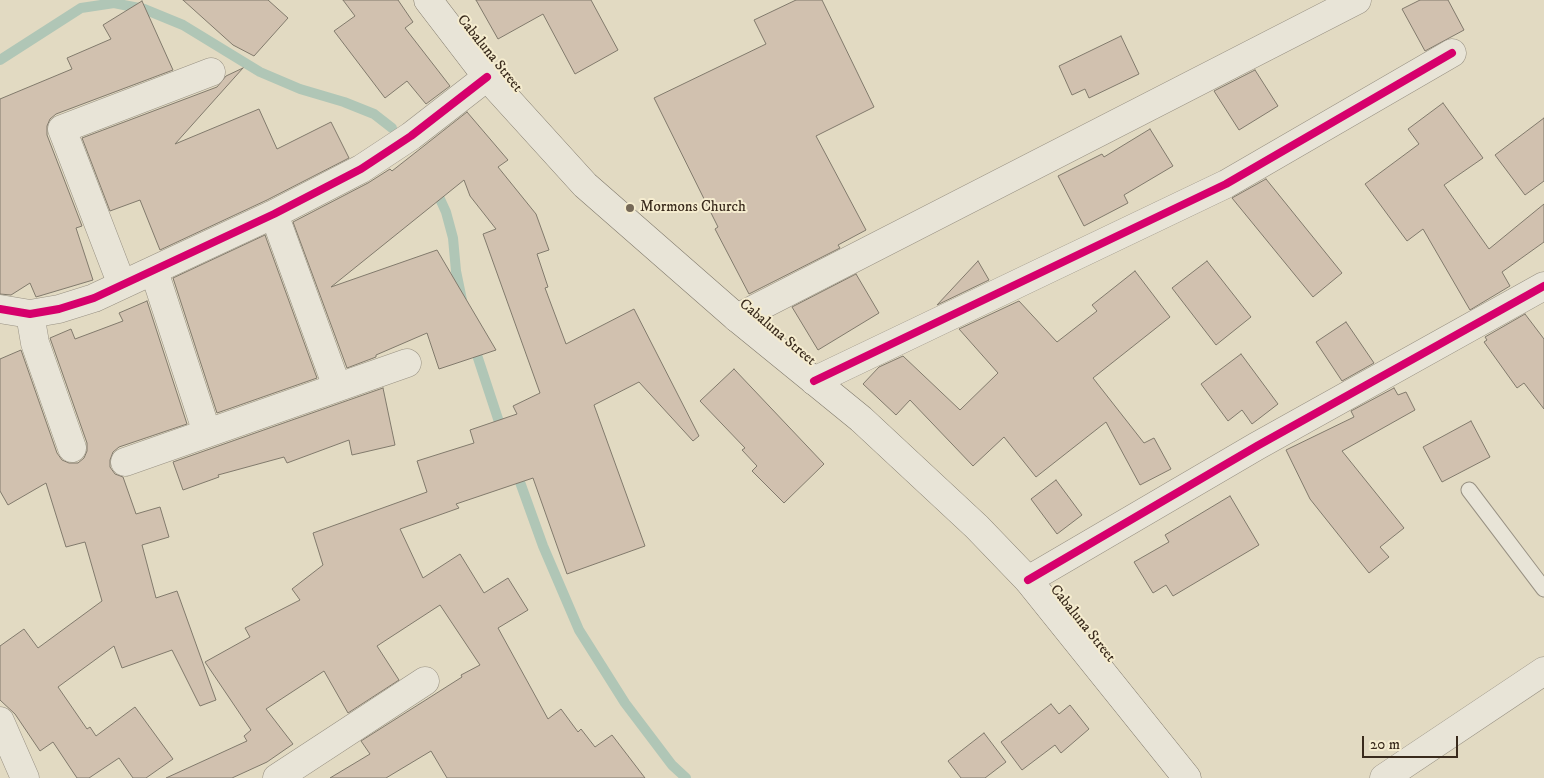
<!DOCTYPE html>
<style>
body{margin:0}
#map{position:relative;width:1544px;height:778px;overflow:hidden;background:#e2dac2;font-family:"IM FELL DW Pica",serif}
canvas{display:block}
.scale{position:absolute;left:1362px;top:736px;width:96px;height:22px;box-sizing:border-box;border:2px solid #3a2b1d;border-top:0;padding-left:6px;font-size:15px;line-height:18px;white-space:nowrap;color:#3a2b1d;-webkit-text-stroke:4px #f5eccf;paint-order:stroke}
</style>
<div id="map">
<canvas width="1544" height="778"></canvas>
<div class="scale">20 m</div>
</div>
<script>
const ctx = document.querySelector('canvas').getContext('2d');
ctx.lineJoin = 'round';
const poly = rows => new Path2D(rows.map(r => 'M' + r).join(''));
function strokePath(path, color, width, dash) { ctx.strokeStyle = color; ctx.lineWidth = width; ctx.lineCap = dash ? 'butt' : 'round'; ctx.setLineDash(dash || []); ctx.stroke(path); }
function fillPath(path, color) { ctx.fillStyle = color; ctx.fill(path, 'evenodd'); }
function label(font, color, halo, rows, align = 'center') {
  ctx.font = font + ' "IM FELL DW Pica",serif'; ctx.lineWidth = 4; ctx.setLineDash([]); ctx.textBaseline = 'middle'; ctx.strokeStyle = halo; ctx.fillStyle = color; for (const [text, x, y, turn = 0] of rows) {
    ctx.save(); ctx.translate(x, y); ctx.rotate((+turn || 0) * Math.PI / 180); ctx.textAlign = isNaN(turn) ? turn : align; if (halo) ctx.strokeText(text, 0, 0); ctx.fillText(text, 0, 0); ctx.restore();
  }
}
strokePath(poly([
 [0,60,81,8,114,3,144,9,183,25,260,72,300,89,344,102,374,114,392,128],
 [435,188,446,212,453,238,456,271,462,300],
 [473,343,502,431],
 [516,471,543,546,579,630,625,703,672,765,686,778]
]), '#b0c6b6', 10);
const building = poly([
 [183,0,268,0,288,18,254,56,233,45,183,0],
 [343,0,398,0,413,22,405,28,450,86,426,104,407,81,385,98,334,31,355,16,343,0],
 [476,0,591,0,618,50,575,74,543,14,498,39,476,0],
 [796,0,822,0,874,107,816,136,866,230,838,245,840,248,749,294,715,229,718,227,654,98,766,44,754,20,796,0],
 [1420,0,1448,0,1464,30,1425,51,1402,9,1420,0],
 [142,1,173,70,56,114,50,119,47,126,47,135,82,226,76,228,93,280,36,297,30,283,11,295,0,294,0,99,72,69,67,58,111,39,103,25,142,1],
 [1121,36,1139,74,1089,98,1085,89,1072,95,1059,66,1121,36],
 [243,68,175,144,259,109,277,149,331,122,349,158,267,200,160,250,140,200,110,211,82,138,217,87,226,76,243,68],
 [1255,70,1278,106,1239,130,1214,91,1255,70],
 [1443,103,1483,158,1444,185,1489,249,1544,204,1544,242,1502,272,1510,286,1470,310,1423,229,1407,241,1365,184,1419,144,1408,129,1443,103],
 [467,112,508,160,498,167,536,214,549,250,537,254,548,287,545,288,566,344,634,309,699,436,693,441,639,382,594,405,645,546,567,574,533,478,456,504,459,508,400,529,423,578,460,554,484,593,508,578,528,610,498,628,548,719,561,709,578,732,581,729,595,747,612,735,645,778,447,778,431,751,386,778,330,778,370,754,361,741,462,677,461,675,480,665,440,605,377,646,399,680,348,713,324,671,266,709,293,744,267,762,232,778,166,778,247,741,244,736,251,730,205,662,250,637,245,628,300,600,292,589,323,565,313,533,427,492,417,461,474,443,470,430,517,414,513,406,540,393,483,234,496,229,470,196,464,180,331,287,437,250,496,350,439,369,427,333,376,355,376,357,347,368,293,222,368,183,390,169,392,171,467,112],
 [1544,118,1544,181,1525,195,1495,155,1544,118],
 [1150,129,1173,166,1124,195,1128,203,1084,226,1058,176,1102,154,1104,157,1150,129],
 [1266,179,1342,273,1313,297,1232,198,1266,179],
 [265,235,317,378,217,413,173,278,265,235],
 [978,261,989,280,937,305,978,261],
 [1207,261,1251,317,1216,345,1172,288,1207,261],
 [1135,271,1170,317,1093,378,1144,443,1154,438,1171,469,1140,485,1106,422,1036,477,1004,437,973,466,910,400,896,415,863,384,879,367,903,356,960,410,998,373,959,329,1019,301,1057,342,1097,311,1092,305,1135,271],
 [856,274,879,313,818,350,792,307,856,274],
 [147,301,187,424,119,447,113,452,110,460,110,467,115,474,123,477,136,514,160,507,169,537,142,545,156,598,177,591,216,700,200,706,172,650,122,668,114,646,58,687,87,729,90,727,96,736,135,707,173,759,146,778,133,778,119,758,89,778,77,778,53,742,40,751,15,714,0,700,0,646,24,629,38,648,102,601,85,542,66,547,46,483,8,505,0,491,0,359,21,350,57,453,62,460,69,463,78,463,84,458,87,451,87,443,50,338,71,329,75,339,123,321,119,313,147,301],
 [1525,314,1544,339,1544,409,1524,383,1517,388,1484,342,1487,340,1485,337,1525,314],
 [1346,322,1374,363,1342,381,1316,342,1346,322],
 [1241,354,1278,404,1252,424,1242,410,1228,421,1201,384,1241,354],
 [734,369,824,464,784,503,752,471,757,466,742,450,745,448,700,401,734,369],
 [383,388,395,445,352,455,349,440,287,463,284,457,218,475,219,477,183,490,173,462,383,388],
 [1394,388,1398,395,1406,392,1415,410,1342,451,1404,528,1380,547,1389,557,1369,573,1310,499,1286,450,1354,417,1351,411,1394,388],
 [1471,421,1490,457,1442,482,1423,447,1471,421],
 [1056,480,1082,515,1057,534,1031,499,1056,480],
 [1230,496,1259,545,1173,596,1166,585,1153,593,1134,562,1169,542,1165,535,1230,496],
 [1051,704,1059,714,1070,705,1089,729,1061,753,1055,745,1022,770,1001,742,1051,704],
 [984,733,1006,762,985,778,961,778,948,761,984,733]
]);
fillPath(building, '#d1c1af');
strokePath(building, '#817a6c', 1);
const service = poly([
 [1469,490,1544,589]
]);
const minor = poly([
 [274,214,337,387],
 [154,271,207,433],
 [122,285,62,129,211,72],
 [0,309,30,314,59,309,94,298,274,214,361,169,411,136,487,77],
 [30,314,35,343,72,448],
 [737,318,1357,0],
 [814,381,1226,184,1452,53],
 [125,462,407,363],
 [1028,580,1257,446,1544,286],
 [0,721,25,778],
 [277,778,425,681],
 [1384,778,1544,671]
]);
const secondary = poly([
 [428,0,487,77,585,185,737,318,861,419,977,527,1028,580,1187,778]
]);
strokePath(service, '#989183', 17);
strokePath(minor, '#989183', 29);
strokePath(secondary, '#817a6c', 29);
strokePath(service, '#e8e4d7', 15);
strokePath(minor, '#e8e4d7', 28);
strokePath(secondary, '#e8e4d7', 28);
strokePath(poly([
 [0,309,30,314,59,309,94,298,274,214,361,169,411,136,487,77],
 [814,381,1226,184,1452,53],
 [1028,580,1257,446,1544,286]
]), '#d6006c', 8);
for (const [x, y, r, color] of [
 [630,208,5,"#756857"]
]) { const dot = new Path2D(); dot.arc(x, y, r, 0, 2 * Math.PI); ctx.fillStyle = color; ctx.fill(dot); strokePath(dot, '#f5eccf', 2); }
label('15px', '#3a2b1d', '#f5eccf', [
 ["Cabaluna Street",489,54,51],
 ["Cabaluna Street",777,333,40],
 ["Cabaluna Street",1082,624,51]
]);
label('15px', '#3a2b1d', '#f5eccf', [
 ["Mormons Church",640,208]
], 'left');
</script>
